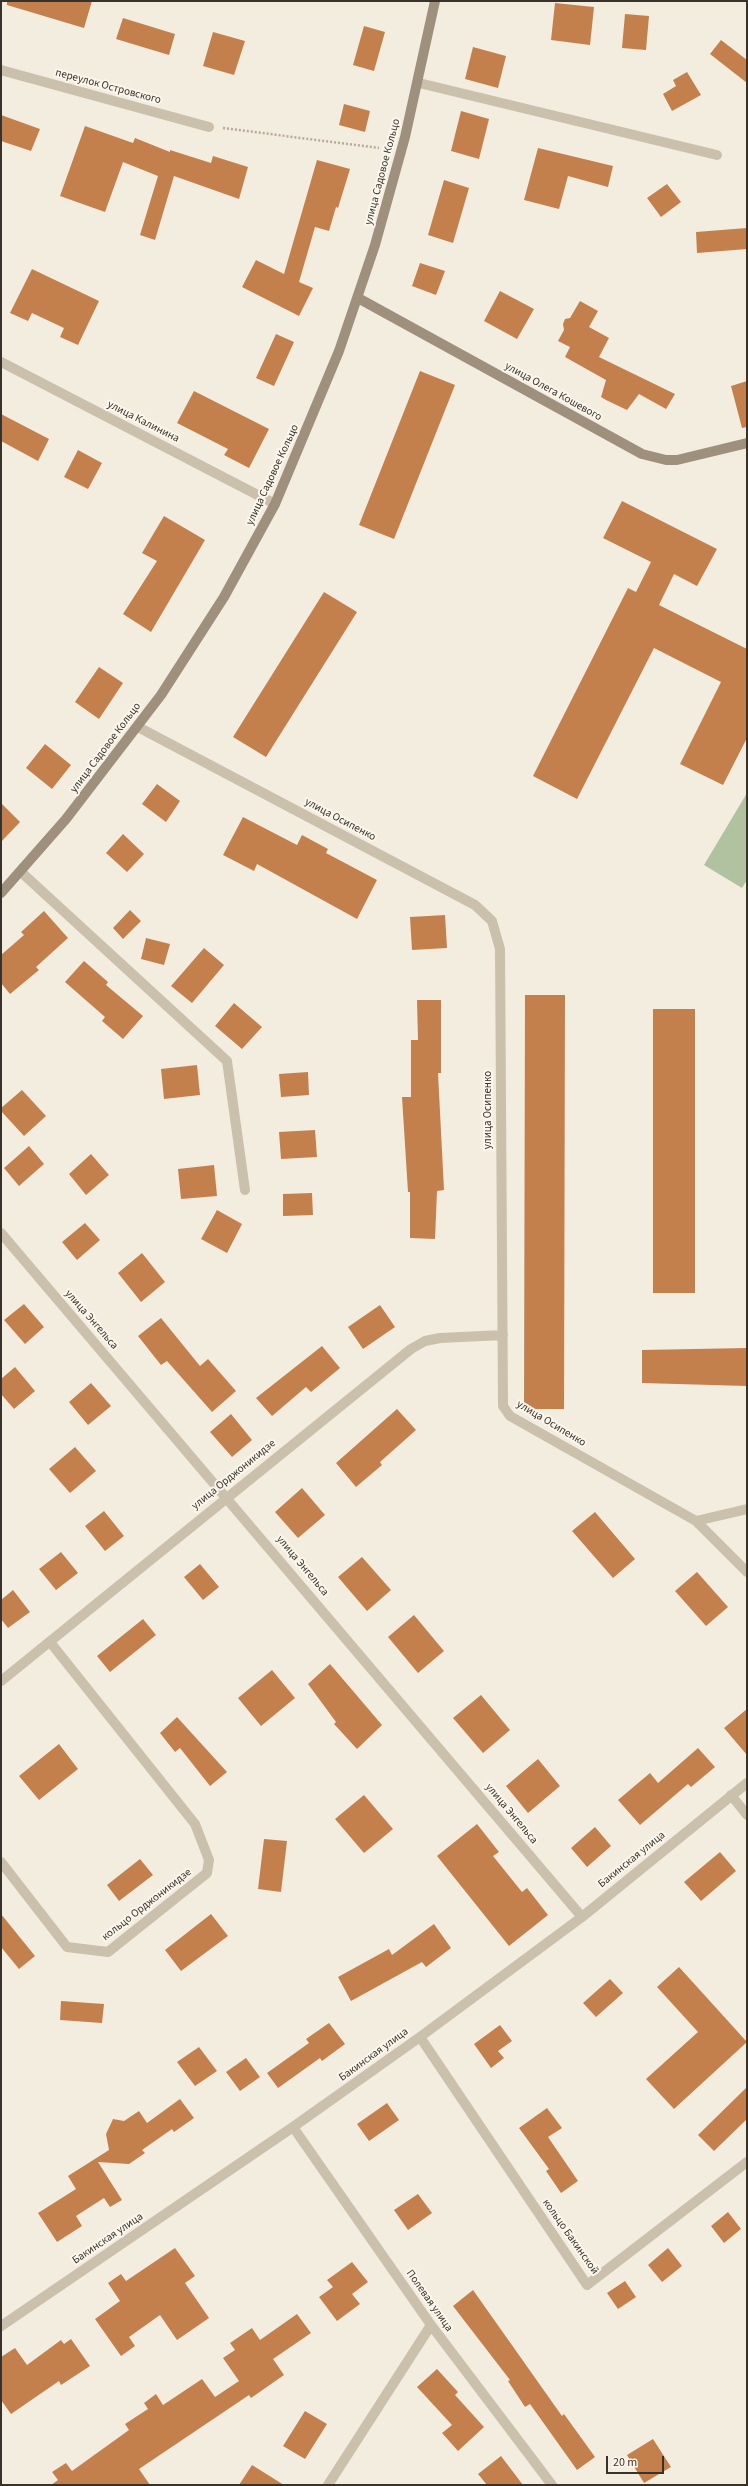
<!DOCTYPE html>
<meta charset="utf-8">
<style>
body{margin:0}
#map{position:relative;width:748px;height:2486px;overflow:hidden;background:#f3ede0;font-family:"Source Sans 3",sans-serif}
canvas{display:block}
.frame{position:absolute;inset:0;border:2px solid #39322a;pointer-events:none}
.scale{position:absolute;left:606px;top:2456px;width:58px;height:18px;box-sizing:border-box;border:2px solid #39322a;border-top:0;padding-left:5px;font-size:12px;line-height:14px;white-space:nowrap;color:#39322a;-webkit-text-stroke:3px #faf6ec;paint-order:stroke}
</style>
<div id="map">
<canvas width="748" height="2486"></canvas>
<div class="frame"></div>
<div class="scale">20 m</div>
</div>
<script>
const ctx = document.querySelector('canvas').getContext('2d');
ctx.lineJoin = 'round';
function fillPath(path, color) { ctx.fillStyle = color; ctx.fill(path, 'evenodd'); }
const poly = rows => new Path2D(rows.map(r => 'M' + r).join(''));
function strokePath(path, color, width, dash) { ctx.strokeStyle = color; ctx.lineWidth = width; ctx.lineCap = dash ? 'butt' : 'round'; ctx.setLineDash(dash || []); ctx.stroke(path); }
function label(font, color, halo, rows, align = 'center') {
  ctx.font = font + ' "Source Sans 3",sans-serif'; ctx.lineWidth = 4; ctx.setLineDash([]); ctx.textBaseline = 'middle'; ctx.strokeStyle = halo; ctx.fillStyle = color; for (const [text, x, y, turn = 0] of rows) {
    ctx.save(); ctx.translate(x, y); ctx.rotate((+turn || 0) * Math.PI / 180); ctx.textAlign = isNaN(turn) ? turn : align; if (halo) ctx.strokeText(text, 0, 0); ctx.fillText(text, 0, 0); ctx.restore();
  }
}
fillPath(poly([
 [747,793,747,880,742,888,704,865]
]), '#b0c2a0');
fillPath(poly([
 [7,1,92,1,84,28,7,5],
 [555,3,594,7,590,45,551,40],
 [625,14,649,16,646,50,622,48],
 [123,18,175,34,169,55,116,39],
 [364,26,385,32,374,71,353,65],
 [213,32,245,41,234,75,203,66],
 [721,40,747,60,747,83,710,54],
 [473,47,506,56,498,88,465,79],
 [687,72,701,95,672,111,663,94,676,86,673,80],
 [344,104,370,111,365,132,339,125],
 [461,111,489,119,479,159,451,151],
 [1,115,40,129,31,151,1,141],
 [85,126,133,143,135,138,170,152,170,150,211,163,213,156,248,167,239,199,174,176,155,240,140,235,158,176,123,162,105,212,60,196],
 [538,148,613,166,608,187,568,176,559,209,524,200],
 [317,160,350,169,338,208,336,207,329,231,315,227,299,282,313,288,299,316,242,287,256,260,284,274],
 [444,180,469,188,453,243,428,235],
 [667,184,681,202,661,217,647,198],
 [747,228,747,249,697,253,696,232],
 [420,263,445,271,436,295,412,286],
 [32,269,99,301,78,345,60,337,64,328,32,313,28,321,10,313],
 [500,291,534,309,517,339,484,321],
 [580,301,598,311,589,327,609,338,599,357,675,394,666,409,639,394,627,410,606,400,601,397,606,380,565,357,570,347,558,341,564,330,563,324,565,319,570,318],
 [276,334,294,342,274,386,256,378],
 [420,371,455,385,394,539,359,525],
 [747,381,747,427,742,428,731,386],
 [194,391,269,429,249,468,224,455,228,449,177,423],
 [1,414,49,439,38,461,1,441],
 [78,450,102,463,88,489,64,477],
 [622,501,717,549,697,586,674,574,659,605,747,649,747,738,723,785,680,764,721,682,654,648,577,799,533,776,628,588,636,592,651,562,603,538],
 [164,516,205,540,151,632,123,614,157,561,142,553],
 [324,592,357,612,266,757,233,737],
 [99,667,123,683,99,719,75,702],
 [45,744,71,765,52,789,26,768],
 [157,784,180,801,166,822,142,804],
 [1,803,20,822,1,842],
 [243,817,297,845,302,835,328,849,326,853,377,880,357,919,257,864,254,871,223,855],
 [123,834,144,854,127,872,106,853],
 [130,910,141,921,123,939,113,928],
 [44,911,68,938,36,967,39,970,10,994,1,983,1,955,24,935,21,932],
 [445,915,447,948,412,950,410,917],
 [146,938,170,944,164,965,141,959],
 [204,948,224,965,192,1003,171,986],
 [84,961,108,982,106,985,143,1016,123,1039,102,1021,105,1017,65,982],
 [525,995,565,995,564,1409,524,1409],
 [417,1000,441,1000,441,1073,438,1073,444,1190,437,1191,435,1239,410,1238,410,1192,408,1192,402,1097,411,1097,411,1040,418,1040],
 [234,1003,262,1027,242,1049,215,1026],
 [653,1009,695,1009,695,1293,653,1293],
 [197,1065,200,1095,164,1099,161,1069],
 [308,1072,309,1095,281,1097,279,1074],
 [22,1090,46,1116,24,1136,1,1111,1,1108],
 [315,1130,317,1157,281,1159,279,1132],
 [29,1146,44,1164,19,1186,4,1168],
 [91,1154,109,1175,86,1195,69,1174],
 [214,1165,217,1196,181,1199,178,1169],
 [312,1193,313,1215,283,1216,283,1194],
 [217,1210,242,1224,227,1253,201,1239],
 [85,1223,100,1240,77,1260,62,1242],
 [142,1253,165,1282,141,1302,118,1273],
 [24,1304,44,1327,25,1344,4,1320],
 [380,1305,395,1327,363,1349,348,1327],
 [161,1318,200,1366,208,1359,236,1391,212,1412,167,1361,161,1365,138,1336],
 [322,1346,340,1368,311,1392,306,1387,272,1416,256,1398],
 [747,1348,747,1386,642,1383,642,1350],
 [15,1367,35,1391,14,1409,1,1394,1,1379],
 [91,1383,111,1406,88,1425,69,1402],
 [397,1409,416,1430,380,1462,382,1465,356,1487,336,1463],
 [231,1414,252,1440,232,1457,210,1432],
 [75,1447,96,1471,70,1493,49,1469],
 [302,1488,325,1515,298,1538,275,1512],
 [104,1511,124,1536,105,1551,85,1526],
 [595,1512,635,1559,613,1578,572,1531],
 [61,1552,78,1573,56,1590,39,1569],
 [362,1557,391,1590,367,1611,338,1577],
 [200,1564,219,1587,203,1600,184,1577],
 [697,1572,728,1607,706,1626,675,1591],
 [13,1590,30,1612,8,1628,1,1619,1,1600],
 [414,1615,444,1651,418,1673,388,1637],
 [143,1619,156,1635,110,1672,97,1656],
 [330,1664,382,1725,357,1749,334,1724,336,1722,308,1684],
 [272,1670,295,1698,261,1726,238,1698],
 [481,1695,510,1730,483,1753,453,1718],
 [747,1709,747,1755,724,1728],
 [177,1717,227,1772,210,1786,180,1748,175,1752,160,1733],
 [59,1744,78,1769,39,1800,19,1776],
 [698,1748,715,1767,691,1787,688,1784,640,1825,618,1800,650,1773,658,1783],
 [538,1759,560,1786,528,1813,506,1786],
 [364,1795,393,1829,364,1853,335,1819],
 [477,1824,499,1852,493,1856,522,1892,527,1888,548,1915,509,1946,437,1856],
 [595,1827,611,1846,587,1867,571,1848],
 [264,1839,287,1841,281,1892,258,1889],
 [720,1852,736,1871,701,1901,684,1882],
 [140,1859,153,1875,119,1901,107,1885],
 [1,1914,35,1956,19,1969,1,1947],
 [211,1914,228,1936,181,1971,165,1950],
 [434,1924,451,1948,426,1967,422,1962,351,2001,338,1977,389,1949,392,1955],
 [679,1967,747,2042,674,2109,646,2079,698,2032,657,1987],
 [610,1979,623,1993,596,2017,583,2003],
 [61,2001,104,2004,102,2023,60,2020],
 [329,2023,345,2044,322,2061,320,2058,278,2088,267,2073,309,2043,306,2039],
 [500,2025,512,2041,498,2051,504,2058,491,2068,474,2044],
 [199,2047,217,2071,195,2086,177,2062],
 [246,2058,260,2077,240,2091,226,2072],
 [747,2087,747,2119,714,2151,698,2135],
 [180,2099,194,2118,174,2132,172,2129,142,2150,145,2153,129,2164,98,2162,122,2200,110,2207,104,2198,76,2216,82,2226,57,2242,38,2213,76,2189,68,2176,109,2150,106,2134,113,2119,124,2121,139,2111,147,2123],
 [387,2103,399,2120,369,2141,357,2124],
 [547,2108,562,2128,548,2137,578,2181,561,2193,546,2171,549,2169,519,2128],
 [418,2194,432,2213,408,2230,394,2210],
 [728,2212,741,2229,724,2243,711,2226],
 [175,2248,195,2276,185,2283,209,2318,177,2340,160,2315,129,2337,135,2346,121,2356,95,2319,120,2301,108,2283,121,2274,126,2281],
 [668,2248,682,2266,662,2282,648,2265],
 [352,2262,368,2282,352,2294,360,2304,337,2321,319,2297,333,2287,327,2280],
 [625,2281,636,2297,618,2309,607,2293],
 [473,2290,562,2416,564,2414,595,2457,577,2470,530,2404,525,2407,508,2381,510,2380,453,2306],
 [297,2314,311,2333,273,2359,284,2375,251,2398,249,2395,139,2469,150,2485,51,2485,58,2480,52,2472,66,2463,72,2471,129,2430,125,2424,148,2409,144,2403,156,2394,163,2405,202,2379,215,2397,239,2381,223,2358,235,2350,230,2343,252,2328,260,2340],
 [71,2339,90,2366,61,2385,59,2381,11,2414,1,2400,1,2357,15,2348,27,2365,61,2340,64,2344],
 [437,2369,458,2392,455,2395,484,2427,458,2451,442,2433,452,2425,417,2387],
 [305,2411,327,2424,305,2459,283,2446],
 [653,2439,671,2467,644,2483,627,2455],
 [501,2456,523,2485,487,2485,478,2474],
 [252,2465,284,2485,239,2485]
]), '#c3804d');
strokePath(poly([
 [223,128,379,148]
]), '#b7aa96', 2.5, [2, 2]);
strokePath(poly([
 [1,70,209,127],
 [419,83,717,155],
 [1,362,275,504],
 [138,727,475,905,492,921,500,949,503,1406,510,1416,696,1521,747,1572],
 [21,872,227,1061,245,1190],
 [1,1233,582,1917],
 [696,1521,747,1509],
 [1,1681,411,1349,425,1341,440,1338,503,1335],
 [731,1795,747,1815],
 [1,1862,67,1947,108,1952,207,1873,209,1860,195,1824,50,1642],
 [420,2037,587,2285,747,2162],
 [293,2127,431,2325,552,2485],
 [1,2326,293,2127,420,2037,582,1917,747,1783],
 [328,2485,431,2325]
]), '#cbc0ac', 10);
strokePath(poly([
 [358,298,642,454,666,460,677,460,747,443],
 [1,893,66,819,161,695,224,597,275,504,339,351,375,245,405,137,435,1]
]), '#9f8f7d', 10);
label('11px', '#39322a', '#faf6ec', [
 ["переулок Островского",108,87,15],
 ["улица Садовое Кольцо",383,172,-75],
 ["улица Олега Кошевого",553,392,29],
 ["улица Калинина",143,422,27],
 ["улица Садовое Кольцо",273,475,-65],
 ["улица Садовое Кольцо",106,748,-53],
 ["улица Осипенко",340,820,28],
 ["улица Осипенко",489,1110,-90],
 ["улица Энгельса",91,1320,49],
 ["улица Осипенко",551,1424,31],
 ["улица Орджоникидзе",234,1475,-39],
 ["улица Энгельса",302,1566,50],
 ["улица Энгельса",511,1814,50],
 ["Бакинская улица",632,1860,-39],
 ["кольцо Орджоникидзе",147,1905,-38],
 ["Бакинская улица",374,2055,-36],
 ["кольцо Бакинской",570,2237,55],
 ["Бакинская улица",108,2239,-34],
 ["Полевая улица",429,2301,55]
]);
</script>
